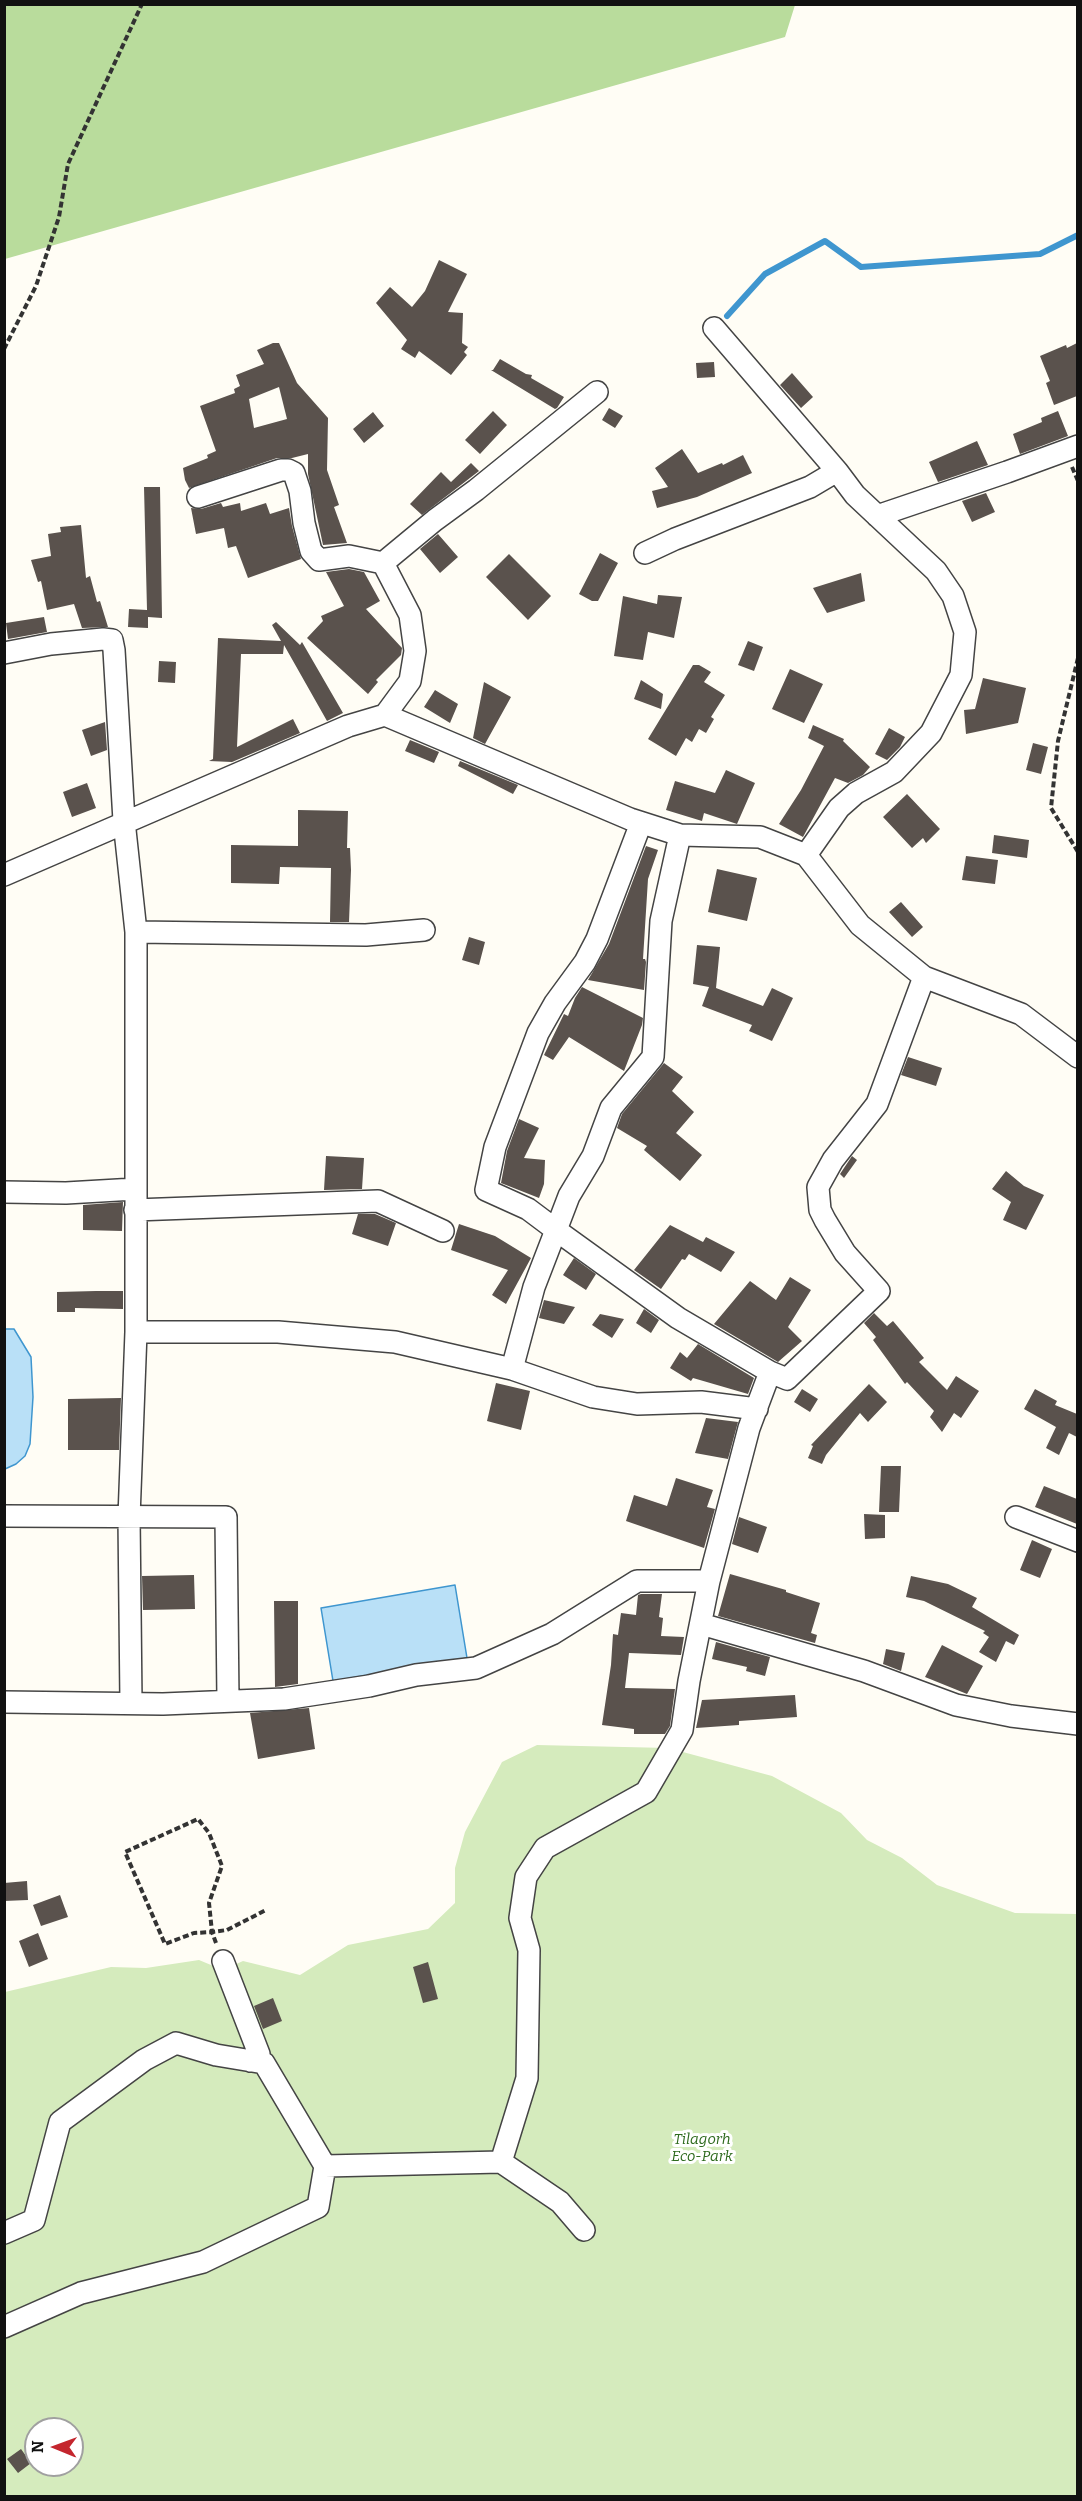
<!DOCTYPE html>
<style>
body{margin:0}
#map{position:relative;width:1082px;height:2501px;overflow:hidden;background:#fffdf5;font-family:Bitter,serif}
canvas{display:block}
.frame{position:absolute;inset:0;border:6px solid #111;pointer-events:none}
.north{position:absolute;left:24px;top:2417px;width:60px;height:60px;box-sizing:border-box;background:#fff;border:2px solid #a0a0a0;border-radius:50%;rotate:271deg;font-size:16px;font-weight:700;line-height:24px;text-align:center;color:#111}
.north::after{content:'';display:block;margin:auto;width:21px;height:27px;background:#c4262e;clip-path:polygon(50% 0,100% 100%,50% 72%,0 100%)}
</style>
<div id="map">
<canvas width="1082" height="2501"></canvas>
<div class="frame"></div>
<div class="north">N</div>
</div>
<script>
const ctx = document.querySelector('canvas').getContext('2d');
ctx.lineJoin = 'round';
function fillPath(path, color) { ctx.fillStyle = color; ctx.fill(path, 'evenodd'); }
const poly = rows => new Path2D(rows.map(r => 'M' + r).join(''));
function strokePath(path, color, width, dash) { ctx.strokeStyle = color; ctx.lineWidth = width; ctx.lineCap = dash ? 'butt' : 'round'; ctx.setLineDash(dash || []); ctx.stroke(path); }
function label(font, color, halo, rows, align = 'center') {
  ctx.font = font + ' Bitter,serif'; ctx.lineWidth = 6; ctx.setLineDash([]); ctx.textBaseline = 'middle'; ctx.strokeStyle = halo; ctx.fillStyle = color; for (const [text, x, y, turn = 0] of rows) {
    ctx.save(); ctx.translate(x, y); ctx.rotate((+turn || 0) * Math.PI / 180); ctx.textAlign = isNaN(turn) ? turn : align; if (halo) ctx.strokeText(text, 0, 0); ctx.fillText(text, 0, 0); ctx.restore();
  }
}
fillPath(poly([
 [537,1745,668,1748,772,1776,841,1813,867,1840,902,1858,937,1885,1015,1913,1077,1914,1077,2496,5,2496,5,1992,111,1967,146,1968,199,1960,223,1970,243,1961,300,1975,348,1945,428,1929,455,1903,455,1868,465,1832,502,1762],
 [36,2429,72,2429,72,2465,36,2465]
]), '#d5ebbd');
fillPath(poly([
 [5,4,795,4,795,5,785,37,5,259]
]), '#b9dc9c');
const water = poly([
 [5,1329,14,1329,31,1357,33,1397,30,1444,25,1456,16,1464,5,1469,5,1329],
 [455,1585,467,1658,333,1681,321,1608,455,1585]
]);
fillPath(water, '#b9e0f7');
strokePath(water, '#3f96cf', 1.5);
strokePath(poly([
 [727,316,765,274,825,241,861,267,1040,254,1078,235]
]), '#3f96cf', 6);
fillPath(poly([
 [439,260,467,274,448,312,463,313,462,343,468,347,464,352,467,355,451,375,419,351,415,358,401,349,407,340,376,303,390,287,412,307,425,291],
 [273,343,279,343,297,383,328,418,327,470,339,505,334,507,347,543,323,545,308,474,308,454,292,458,277,458,189,488,185,480,183,468,208,458,207,455,216,451,200,406,235,393,234,389,240,386,236,375,264,364,257,350],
 [279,387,287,419,254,428,249,399],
 [1077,343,1077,396,1054,405,1046,383,1050,381,1040,356,1066,345,1067,348],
 [500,359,526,374,532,375,531,378,564,397,557,408,555,409,491,370,493,370],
 [714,362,715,377,697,378,696,363],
 [792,373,813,397,801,408,780,385],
 [609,408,623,416,615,428,602,420],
 [493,411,507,425,480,454,465,440],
 [1058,411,1068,436,1020,454,1013,434,1042,422,1041,418],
 [373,412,384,426,364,443,353,429],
 [977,441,988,465,938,482,929,462],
 [682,449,698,473,722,463,723,465,743,455,752,473,697,497,657,508,652,491,668,487,655,468],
 [471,463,479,471,422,515,410,504,441,472,451,482],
 [144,487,160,487,162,618,148,617,148,628,128,627,129,609,147,610],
 [986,493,995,512,972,522,962,501],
 [221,503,223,507,240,503,241,511,266,503,270,514,289,508,292,526,301,559,248,578,236,546,228,548,224,528,196,534,191,508,201,509],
 [81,525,86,578,90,576,97,602,100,601,108,627,82,628,74,604,47,610,41,581,38,582,31,560,51,556,48,534,61,532,60,527],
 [438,534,458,557,440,573,420,549],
 [600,553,618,563,598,601,592,601,579,594],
 [509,554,551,596,528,620,486,577],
 [349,569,364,572,380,601,366,609,402,648,401,655,376,680,378,682,368,694,307,638,323,621,321,616,344,606,326,572],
 [861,573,865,601,827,613,813,588],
 [658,595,682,597,674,638,648,632,643,660,614,656,623,596,657,604],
 [44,617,47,632,8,639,6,623],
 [276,622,300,645,302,642,343,713,327,721,284,645,283,654,241,654,237,747,293,719,300,733,232,762,209,761,213,759,218,638,281,641,272,625],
 [748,641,763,647,754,671,738,665],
 [159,661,176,662,175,683,158,682],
 [693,665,699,665,711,672,704,682,725,695,711,717,714,719,706,733,699,729,692,742,686,738,676,756,648,739],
 [790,669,823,684,804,723,772,709],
 [983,678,1026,688,1018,723,966,734,964,710,975,709],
 [641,680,663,694,661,709,634,699],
 [484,682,511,697,485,744,473,738],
 [435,690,458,704,450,723,424,707],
 [105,722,107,750,91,756,82,730],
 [813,725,844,739,843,741,870,767,863,775,848,783,835,778,803,837,779,824,801,790,824,746,808,738],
 [889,728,905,737,900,747,887,760,875,754],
 [410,740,439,752,434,763,405,751],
 [1033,743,1048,747,1041,774,1026,770],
 [460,761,518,785,513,794,458,766],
 [726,770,755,783,737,824,704,813,702,821,666,810,675,781,715,793],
 [87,783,96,808,72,817,63,792],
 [907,794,940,829,926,843,923,838,912,848,883,817],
 [298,810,348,811,347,848,350,848,351,870,349,922,330,922,331,868,280,867,279,884,231,883,231,845,298,846],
 [994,835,1029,840,1027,858,992,853],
 [646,846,658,850,648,879,643,959,645,959,646,962,644,990,588,980,609,944],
 [966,856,998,860,995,884,962,880],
 [717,869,757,878,747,921,708,912],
 [901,902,923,927,912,937,889,912],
 [469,937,485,942,479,965,462,960],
 [697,945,720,947,716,988,763,1006,772,988,793,998,772,1041,749,1031,752,1025,702,1006,709,987,693,984],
 [582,987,643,1018,642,1025,624,1071,569,1037,553,1060,544,1055,564,1014,568,1016,575,998],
 [908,1057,942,1068,936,1086,901,1075],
 [664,1063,683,1077,672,1091,694,1112,676,1133,702,1155,680,1181,644,1150,647,1146,617,1128,622,1114],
 [519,1119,539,1128,524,1158,545,1160,544,1184,539,1198,501,1183,507,1151],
 [326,1156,364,1158,362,1189,324,1190],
 [852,1156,857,1160,844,1178,840,1174],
 [1006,1171,1024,1186,1044,1195,1026,1230,1003,1220,1011,1202,992,1189],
 [123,1202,122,1231,83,1230,83,1205],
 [358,1214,375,1214,396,1223,388,1246,352,1234],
 [459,1224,495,1236,531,1258,506,1304,492,1295,508,1270,451,1250],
 [670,1225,703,1242,706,1237,735,1252,721,1272,689,1254,685,1260,682,1259,661,1289,634,1270],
 [574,1258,596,1274,586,1290,563,1275],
 [790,1277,811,1290,788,1327,802,1341,778,1362,714,1324,750,1281,776,1300],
 [96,1291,123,1291,123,1309,75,1308,75,1312,57,1312,57,1292],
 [544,1300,575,1307,564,1324,539,1318],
 [644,1309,659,1320,651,1333,636,1323],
 [874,1313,887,1326,893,1321,924,1358,919,1362,947,1390,956,1376,979,1391,961,1418,954,1413,942,1432,930,1417,934,1411,907,1382,905,1384,873,1340,876,1337,864,1323],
 [600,1314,624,1319,612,1338,592,1325],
 [698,1344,754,1378,748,1394,693,1378,691,1381,670,1368,680,1352,687,1358],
 [496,1383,530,1391,521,1430,487,1421],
 [869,1384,887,1402,868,1422,860,1413,826,1455,822,1464,808,1458,813,1446,811,1445],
 [802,1389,818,1399,810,1412,794,1402],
 [1035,1389,1057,1401,1055,1405,1077,1414,1077,1437,1069,1433,1059,1455,1046,1448,1056,1427,1024,1409],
 [121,1398,119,1450,68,1450,68,1399],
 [706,1418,738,1422,728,1459,695,1453],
 [881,1466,901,1466,899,1512,879,1512],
 [676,1478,713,1490,707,1507,715,1509,704,1548,626,1521,634,1495,667,1506],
 [1044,1486,1077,1499,1077,1524,1035,1507],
 [864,1514,885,1515,885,1538,865,1539],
 [739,1517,767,1527,758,1553,732,1544],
 [1032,1540,1052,1549,1040,1578,1020,1570],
 [730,1574,786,1590,786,1592,820,1603,811,1633,817,1635,815,1643,718,1616],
 [194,1575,195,1609,143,1610,142,1576],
 [911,1576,948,1584,977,1598,972,1607,1019,1635,1014,1645,1006,1641,996,1662,979,1652,989,1637,983,1633,985,1631,924,1601,906,1597],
 [641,1594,662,1594,659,1617,663,1618,661,1636,684,1637,681,1655,629,1653,625,1688,675,1689,670,1726,665,1734,634,1734,634,1729,602,1725,611,1665,613,1634,618,1635,621,1613,636,1615,638,1595],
 [274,1601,298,1601,298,1684,275,1687],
 [716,1642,770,1657,765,1676,746,1671,747,1667,712,1659],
 [942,1645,983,1666,967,1694,925,1677],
 [886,1649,905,1653,901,1671,883,1664],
 [795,1695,797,1717,739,1721,739,1725,696,1728,702,1700],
 [309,1708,315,1749,258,1759,250,1713],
 [27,1881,28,1900,4,1901,4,1883],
 [60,1895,68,1917,41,1926,33,1905],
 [38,1933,48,1959,29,1967,19,1941],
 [428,1962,438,1999,423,2003,413,1967],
 [273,1998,282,2021,263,2029,254,2006],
 [21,2449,31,2463,18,2473,7,2459]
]), '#5a524d');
const minor = poly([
 [714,328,837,471],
 [198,497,281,470,288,470,294,473,300,491,304,523,311,551,319,560,349,556,383,563],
 [877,516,1007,472,1078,446],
 [645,553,675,539,810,487,837,471,855,495,936,571,953,596,965,632,961,675,931,733,894,772,856,793,839,808,806,855],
 [4,653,51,644,103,639,112,640,114,650,124,821,136,932,136,1332,129,1517,131,1703],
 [385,715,410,681,415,651,410,615,383,563,435,520,476,490,597,392],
 [4,875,348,726,385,715,630,819,680,835,760,837,806,855,860,925,924,977,1021,1014,1078,1057],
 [136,932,366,935,424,930],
 [4,1192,66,1193,135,1189],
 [135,1210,378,1201,443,1231],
 [136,1332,278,1332,395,1342,512,1369,593,1397,637,1404,701,1402,757,1409],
 [512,1369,534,1287,556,1230,528,1209,486,1190,495,1147,538,1033,555,1003,585,962,597,939,641,823],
 [770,1372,787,1379,879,1291,845,1253,825,1220,820,1210,818,1187,833,1160,877,1104,924,977],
 [4,1516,226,1517,228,1701],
 [1016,1517,1078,1541],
 [701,1624,864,1671,956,1705,1011,1716,1078,1724],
 [4,1702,163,1704,284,1699,369,1686,416,1675,476,1668,552,1634,637,1581,709,1581],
 [223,1961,259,2054,250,2061],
 [584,2230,560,2202,501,2162,527,2078,529,1950,520,1918,526,1877,545,1848,646,1792,682,1730,689,1681,709,1581,749,1428,770,1372,678,1318,556,1230,569,1196,593,1156,611,1108,653,1057,661,921,680,835],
 [4,2233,34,2220,60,2122,144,2060,176,2043,216,2055,264,2063,325,2166],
 [4,2327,81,2293,203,2262,318,2207,325,2166,501,2162]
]);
strokePath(minor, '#444', 24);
strokePath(poly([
 [4,349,36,286,59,217,68,164,142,4],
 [1072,467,1078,481],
 [1078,658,1058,741,1051,808,1078,852],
 [216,1943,212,1932,209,1903,222,1866,209,1833,198,1819,125,1852,165,1944,194,1933,212,1932,227,1930,266,1910]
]), '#333', 4, [6, 3]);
strokePath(minor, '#fff', 21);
label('italic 15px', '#2f6b1f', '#fff', [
 ["Tilagorh",702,2140],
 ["Eco-Park",702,2157]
]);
</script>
